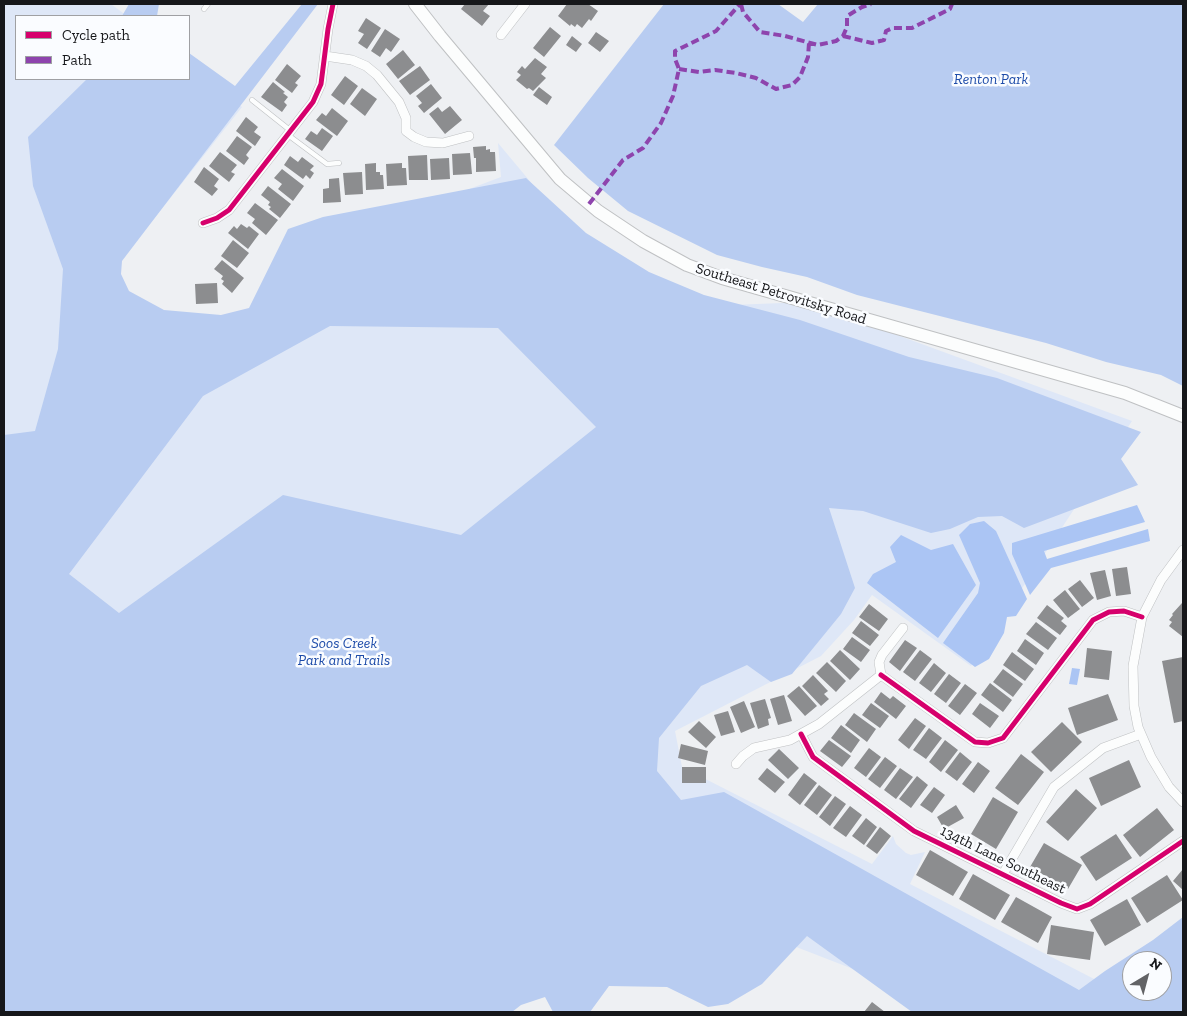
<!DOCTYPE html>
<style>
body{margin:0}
#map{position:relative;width:1187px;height:1016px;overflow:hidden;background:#eef0f3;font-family:"Zilla Slab",serif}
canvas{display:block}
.frame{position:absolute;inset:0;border:5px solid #16171a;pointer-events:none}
.legend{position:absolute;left:15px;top:15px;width:175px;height:65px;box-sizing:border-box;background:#fafcff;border:1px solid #9fa0a3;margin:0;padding:6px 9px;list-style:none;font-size:15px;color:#16171a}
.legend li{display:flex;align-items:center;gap:10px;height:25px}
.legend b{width:25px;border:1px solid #9fa0a3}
.north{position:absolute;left:1122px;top:951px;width:50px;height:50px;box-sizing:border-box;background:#fafcff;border:1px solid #9fa0a3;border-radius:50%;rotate:37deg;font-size:14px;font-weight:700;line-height:20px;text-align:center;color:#16171a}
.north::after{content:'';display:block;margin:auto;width:18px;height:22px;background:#626366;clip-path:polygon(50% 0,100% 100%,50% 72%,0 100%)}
</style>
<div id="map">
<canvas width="1187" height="1016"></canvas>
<div class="frame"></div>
<ul class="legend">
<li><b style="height:6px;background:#d6006c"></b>Cycle path</li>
<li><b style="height:6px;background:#8e44ad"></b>Path</li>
</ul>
<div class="north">N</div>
</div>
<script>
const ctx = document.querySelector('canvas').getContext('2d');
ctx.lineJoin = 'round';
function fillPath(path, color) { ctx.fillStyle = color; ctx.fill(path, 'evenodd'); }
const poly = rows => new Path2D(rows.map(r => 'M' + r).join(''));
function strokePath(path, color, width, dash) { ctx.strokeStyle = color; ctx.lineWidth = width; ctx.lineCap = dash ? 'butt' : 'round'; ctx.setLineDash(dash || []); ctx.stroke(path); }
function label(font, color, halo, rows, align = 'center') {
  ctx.font = font + ' "Zilla Slab",serif'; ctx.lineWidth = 5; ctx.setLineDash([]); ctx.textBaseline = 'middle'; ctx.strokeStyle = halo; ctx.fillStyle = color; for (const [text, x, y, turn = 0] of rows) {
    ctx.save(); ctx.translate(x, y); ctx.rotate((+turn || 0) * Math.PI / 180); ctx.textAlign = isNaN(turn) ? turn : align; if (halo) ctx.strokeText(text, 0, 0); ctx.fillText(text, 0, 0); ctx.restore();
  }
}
fillPath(poly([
 [4,4,111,4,127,16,16,16,16,79,189,79,189,65,242,107,113,271,119,295,205,338,456,194,501,177,498,143,554,210,572,226,655,281,732,305,807,302,1132,421,971,666,872,595,854,620,821,656,675,731,682,767,872,864,893,836,896,844,906,853,911,855,925,852,910,884,1098,981,1089,1012,964,1012,675,900,4,1012]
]), '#dee7f7');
fillPath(poly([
 [129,4,159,4,157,16,122,16],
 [302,4,318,4,122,261,121,274,129,291,164,310,221,315,249,308,288,229,323,217,526,178,586,233,649,272,704,295,800,320,909,357,997,378,1141,432,1121,459,1138,485,1024,528,1002,516,978,517,950,529,931,533,863,511,829,508,855,588,841,614,792,674,771,682,747,665,701,686,659,738,657,771,681,800,724,792,1079,990,1105,971,1153,940,1183,917,1183,1012,912,1012,807,936,762,984,728,1004,708,1007,667,987,609,986,590,1012,553,1012,545,997,521,1005,512,1012,4,1012,4,435,35,431,58,349,63,269,33,186,28,137,87,79,189,79,189,53,235,86],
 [330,326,498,328,596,427,461,535,283,495,119,613,69,574,203,396],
 [1132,961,1162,961,1162,991,1132,991],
 [664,4,778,4,803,22,818,4,1183,4,1183,386,1161,375,1106,362,1046,343,857,295,807,277,762,267,717,255,628,211,588,178,554,145]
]), '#b8ccf1');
fillPath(poly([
 [1137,505,1145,522,1044,551,1047,559,1148,529,1150,541,1051,568,1030,595,1012,554,1012,543],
 [984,521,996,531,1027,599,1016,616,1007,617,1004,633,989,659,975,667,943,643,978,593,980,583,959,535,970,524],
 [901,535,931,550,953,544,976,585,938,638,867,583,873,574,896,562,890,547],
 [1072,668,1080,669,1077,685,1069,684]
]), '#abc5f4');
fillPath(poly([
 [465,4,489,4,483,11,490,16,482,26,461,9],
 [567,4,588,4,598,11,591,21,589,19,582,28,577,24,575,27,571,24,570,26,558,16],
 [366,18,381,28,367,49,358,43,364,34,358,31],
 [550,27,561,36,544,57,533,48],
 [385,29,400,39,391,52,386,48,380,57,371,51],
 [596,32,609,41,600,52,588,43],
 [572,36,582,44,576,52,566,45],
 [403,50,415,65,398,79,386,64],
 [535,58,547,67,541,74,546,78,533,91,529,88,527,89,516,80,521,75,517,72,522,66,525,69],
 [287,64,301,76,295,83,298,85,292,93,275,80],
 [420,66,430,80,410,95,399,81],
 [345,76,358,86,344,105,331,95],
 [273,82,285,92,283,93,288,97,284,102,287,105,282,112,261,97],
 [431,84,442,98,424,113,418,106,422,103,416,96],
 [539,87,552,97,547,105,533,95],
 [362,88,377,99,365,116,350,104],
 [450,106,462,120,445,134,429,114,438,107,442,112],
 [332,108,348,121,337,136,316,120,322,113,326,116],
 [246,117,258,127,254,132,261,137,255,146,236,131],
 [322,128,333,136,322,151,305,139,311,131,317,135],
 [237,136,252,147,246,155,249,158,244,165,226,151],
 [486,146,486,150,490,149,490,152,495,152,496,171,476,172,476,158,474,158,473,147],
 [220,152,237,165,231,172,235,174,229,182,209,166],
 [470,153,472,174,453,175,452,154],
 [427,155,428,180,409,180,408,156],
 [290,156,298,162,302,157,314,166,310,170,314,173,310,179,306,175,303,179,284,165],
 [449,158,450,179,431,180,430,159],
 [376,163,376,172,380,172,380,175,383,175,384,189,366,190,365,164],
 [402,163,402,168,406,168,407,185,387,186,386,164],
 [204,167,219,179,214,186,218,189,212,196,194,182],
 [282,169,304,186,293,201,278,189,282,184,274,178],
 [362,172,363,194,345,195,343,173],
 [339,178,341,202,323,203,323,189,329,188,329,179],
 [268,186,291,204,280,218,269,209,271,207,268,205,270,202,261,195],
 [255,203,278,220,266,235,252,223,255,219,247,213],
 [241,224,247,228,249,226,259,234,248,249,228,233,234,226,237,229],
 [233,240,249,253,237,268,221,256],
 [222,260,244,278,232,293,222,284,224,281,221,279,223,276,214,269],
 [217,283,218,303,196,304,195,284],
 [1127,567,1131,594,1116,596,1112,569],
 [1105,570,1111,596,1097,600,1090,573],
 [1080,580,1094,598,1082,607,1068,589],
 [1065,590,1080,609,1068,618,1053,600],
 [1182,603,1183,604,1183,637,1169,626,1172,622,1169,620,1173,615,1172,614],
 [869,604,888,619,879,631,859,617],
 [1047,605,1064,618,1061,621,1067,626,1060,635,1037,618],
 [861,621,879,635,870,646,852,633],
 [1036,622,1057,638,1048,650,1026,634],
 [852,637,870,650,861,662,843,649],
 [1025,639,1044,653,1036,665,1017,651],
 [905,640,917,648,900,671,889,662],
 [1087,648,1112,651,1109,680,1084,677],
 [840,650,860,669,850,680,830,661],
 [920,650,932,659,915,681,903,672],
 [1012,652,1034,669,1025,681,1003,665],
 [1183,657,1183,721,1174,723,1162,661],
 [827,662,846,681,836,692,816,673],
 [934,663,946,673,931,692,919,683],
 [1003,669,1023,684,1013,697,993,682],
 [949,674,961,683,946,703,934,694],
 [813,675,828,691,824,694,829,699,821,706,802,686],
 [990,683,1012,700,1003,712,981,695],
 [965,684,977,693,960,715,948,706],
 [799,686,817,706,805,716,787,696],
 [881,692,890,699,893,696,906,706,896,719,874,702],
 [1108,694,1118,720,1077,735,1068,708],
 [784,695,792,721,778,725,770,699],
 [765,699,771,718,768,719,769,725,758,729,750,703],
 [744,701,755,727,741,733,730,707],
 [871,703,889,716,880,728,862,715],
 [980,703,999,716,990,728,972,714],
 [728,711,735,732,721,736,714,715],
 [854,713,876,729,867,742,845,725],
 [915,718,926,726,909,749,898,740],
 [699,721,716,737,706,748,688,732],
 [1062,722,1082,742,1051,772,1031,752],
 [841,725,860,740,851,753,831,738],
 [929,728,942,738,926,759,913,750],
 [829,740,851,756,842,767,820,751],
 [945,740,958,750,941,772,929,762],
 [681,744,708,751,705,765,678,758],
 [869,748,881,757,866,777,854,768],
 [779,749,799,768,788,779,768,760],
 [960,752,972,762,957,781,945,772],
 [1021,754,1044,772,1018,805,995,788],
 [885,757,897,766,880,788,868,779],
 [1129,760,1141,787,1101,806,1089,778],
 [978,762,990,771,974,793,962,784],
 [682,767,706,767,706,783,682,783],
 [767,768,785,782,775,793,758,779],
 [900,768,913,777,896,799,884,790],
 [804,773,817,783,800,805,788,795],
 [917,776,928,785,911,808,899,799],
 [819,785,832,795,817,815,804,805],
 [934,787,945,795,932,813,920,805],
 [1076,789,1097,808,1068,841,1046,822],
 [835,796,846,804,830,826,819,817],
 [993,797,1018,812,996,849,971,834],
 [956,805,964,818,944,829,937,817],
 [850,806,862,815,846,837,833,828],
 [1157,808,1174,830,1140,857,1123,835],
 [866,818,877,827,864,845,852,836],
 [880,827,891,836,877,854,866,846],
 [1116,834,1132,858,1096,881,1080,857],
 [1044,843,1082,865,1068,889,1030,867],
 [930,850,968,872,953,896,916,875],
 [1183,869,1183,890,1173,881],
 [973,874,1010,895,995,920,959,899],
 [1167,875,1183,900,1147,923,1131,898],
 [1016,897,1052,917,1038,943,1001,922],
 [1127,899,1141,925,1105,946,1090,920],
 [1051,925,1094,932,1090,960,1047,954],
 [872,1002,885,1012,864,1012]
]), '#8c8d8f');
const lane = poly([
 [204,9,208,4],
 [252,100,291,131],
 [288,135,327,164,339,163]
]);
const street = poly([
 [501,35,525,4],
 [325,56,352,60,366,66,377,75,399,102,406,118,406,131,414,137,426,142,443,143,469,136],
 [203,223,217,218,229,210,313,102,321,84,328,29,333,4],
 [1183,550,1161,580,1142,617,1133,666,1134,706,1138,727,1151,757,1169,787,1183,802],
 [881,675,975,742,988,743,1003,738,1093,620,1109,612,1124,611,1142,617],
 [881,675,879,662,882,655,903,628],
 [801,734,813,757,914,831,1061,903,1077,909,1090,904,1183,841],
 [736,764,743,756,754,748,790,740,819,724,881,675],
 [1003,874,1054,787,1103,748,1141,734]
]);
const secondary = poly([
 [415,4,440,36,560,179,598,211,643,241,687,265,722,278,1125,393,1183,416]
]);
strokePath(lane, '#bfc1c3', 5.5);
strokePath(street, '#bfc1c3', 10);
strokePath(secondary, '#bfc1c3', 14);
strokePath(lane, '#fcfdfd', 4.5);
strokePath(street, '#fcfdfd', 9);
strokePath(secondary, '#fcfdfd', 12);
strokePath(poly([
 [741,4,743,12,760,32,785,36,818,45,836,41,843,36,847,27,847,16,862,7,871,4],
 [843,36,872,43,884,40,886,31,893,28,912,28,950,9,952,4],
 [679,69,699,72,715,70,736,73,756,78,776,89,792,85,800,77,808,57,809,43],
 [589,204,623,160,643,148,661,123,673,96,679,69,675,59,675,51,716,31,740,4]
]), '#8e44ad', 4, [8, 4]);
strokePath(poly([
 [203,223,217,218,229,210,313,102,321,84,328,29,333,4],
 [881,675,975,742,988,743,1003,738,1093,620,1109,612,1124,611,1142,617],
 [801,734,813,757,914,831,1061,903,1077,909,1090,904,1183,841]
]), '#d6006c', 5);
label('italic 15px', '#1e4ca9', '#fafcff', [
 ["Renton Park",991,80],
 ["Soos Creek",344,644],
 ["Park and Trails",344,661]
]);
label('15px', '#16171a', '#fafcff', [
 ["Southeast Petrovitsky Road",781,294,17],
 ["134th Lane Southeast",1003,860,26]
]);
</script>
